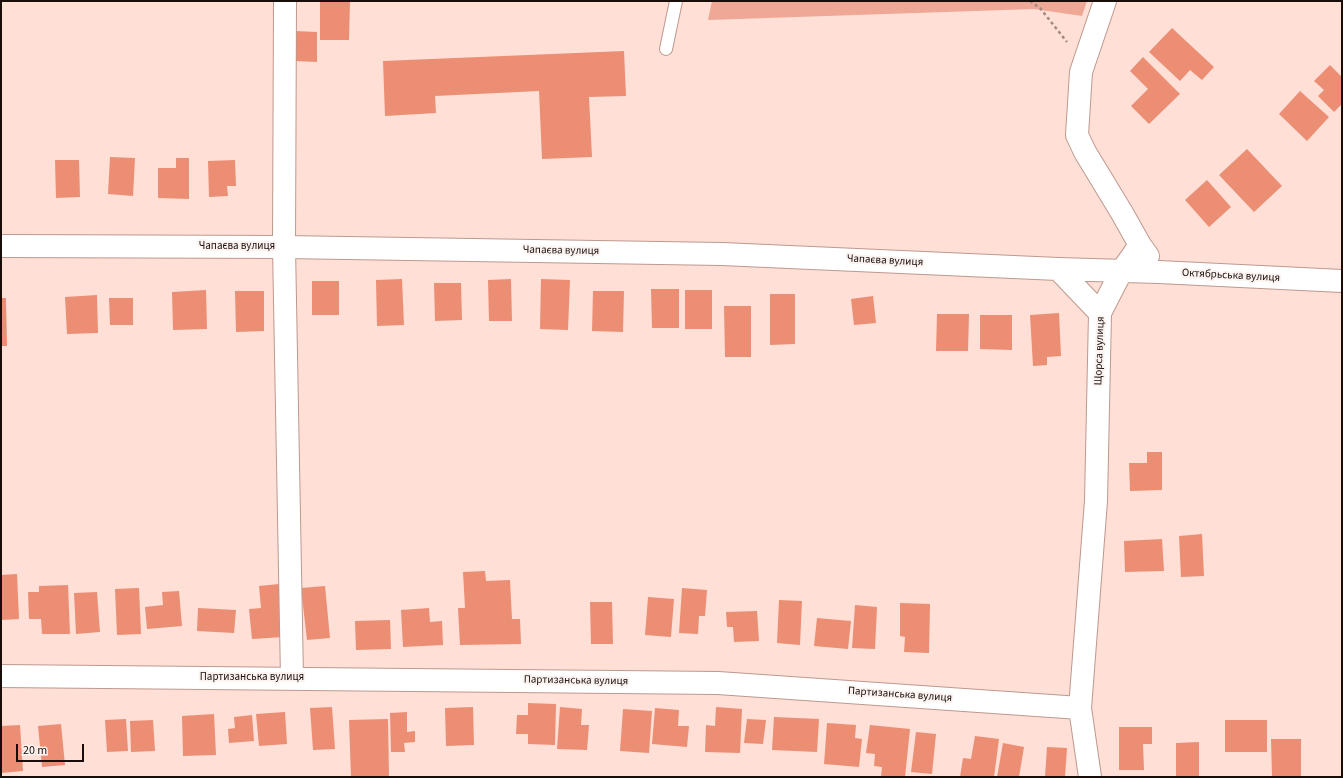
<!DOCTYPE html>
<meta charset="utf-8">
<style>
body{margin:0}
#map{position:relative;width:1343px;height:778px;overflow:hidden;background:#ffdfd6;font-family:"Source Sans 3",sans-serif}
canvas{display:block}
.frame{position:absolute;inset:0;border:2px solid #190d09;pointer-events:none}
.scale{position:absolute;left:16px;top:744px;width:68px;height:18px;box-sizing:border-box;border:2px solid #190d09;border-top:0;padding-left:5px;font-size:12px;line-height:14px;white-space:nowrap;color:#190d09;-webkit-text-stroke:3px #fbf3f0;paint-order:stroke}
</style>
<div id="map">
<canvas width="1343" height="778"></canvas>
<div class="frame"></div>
<div class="scale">20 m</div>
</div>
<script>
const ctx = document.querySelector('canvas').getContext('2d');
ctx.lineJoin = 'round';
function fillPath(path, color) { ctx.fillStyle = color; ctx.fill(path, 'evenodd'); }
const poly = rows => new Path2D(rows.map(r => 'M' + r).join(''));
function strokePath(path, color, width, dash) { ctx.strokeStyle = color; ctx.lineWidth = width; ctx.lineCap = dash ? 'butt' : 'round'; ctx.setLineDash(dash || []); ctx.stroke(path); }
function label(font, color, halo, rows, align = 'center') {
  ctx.font = font + ' "Source Sans 3",sans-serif'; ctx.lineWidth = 4; ctx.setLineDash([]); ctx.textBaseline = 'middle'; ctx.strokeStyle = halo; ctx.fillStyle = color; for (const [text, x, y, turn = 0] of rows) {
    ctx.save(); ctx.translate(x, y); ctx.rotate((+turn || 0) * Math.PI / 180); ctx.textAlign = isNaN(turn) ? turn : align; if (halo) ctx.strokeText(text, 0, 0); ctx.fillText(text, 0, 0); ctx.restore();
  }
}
fillPath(poly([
 [712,1,1087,1,1082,16,1034,9,708,20]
]), '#eea895');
fillPath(poly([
 [320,1,350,1,349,40,320,40],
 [1172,28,1214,67,1202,80,1190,70,1180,81,1149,52],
 [295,31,317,32,317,62,295,61],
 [624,51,626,96,589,97,592,157,542,159,539,91,435,96,436,113,385,116,383,61],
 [1143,57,1180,94,1149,124,1131,106,1148,89,1130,71],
 [1330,65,1342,77,1342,104,1334,112,1318,96,1324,90,1314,81],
 [1300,91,1329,117,1307,141,1279,114],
 [1247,149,1282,186,1254,212,1219,175],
 [110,157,135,158,133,196,108,194],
 [176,158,189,158,189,199,158,198,158,168,176,168],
 [55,160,79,160,80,197,56,198],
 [235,160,236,186,227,186,228,196,209,197,208,161],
 [1207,180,1231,207,1209,227,1185,200],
 [402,279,404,325,377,326,376,280],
 [511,279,512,321,489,321,488,280],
 [541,279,570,280,568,330,540,329],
 [312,281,339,281,339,315,312,315],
 [434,283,461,283,462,320,435,321],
 [651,289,679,289,679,328,652,328],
 [206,290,207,329,173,330,172,292],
 [685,290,712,290,712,329,685,329],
 [235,291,264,291,264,331,236,332],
 [593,291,624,291,623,332,592,331],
 [770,294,795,294,795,344,770,345],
 [97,295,98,333,67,334,65,297],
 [873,296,876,323,854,325,851,299],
 [1,298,6,298,7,346,1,346],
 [109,298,133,298,133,325,110,325],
 [724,306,751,306,751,357,725,357],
 [1059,313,1061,356,1047,357,1047,365,1033,366,1030,315],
 [937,314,969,314,968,351,936,351],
 [980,315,1012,315,1012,350,980,349],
 [1147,452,1162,452,1162,490,1130,491,1129,463,1147,463],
 [1202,534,1204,576,1181,577,1179,536],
 [1162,539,1164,571,1125,572,1124,541],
 [485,571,486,581,510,580,512,619,520,619,521,644,460,645,458,608,465,608,463,572],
 [17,574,19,619,1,620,1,575],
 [279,584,284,637,252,639,249,609,261,608,259,586],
 [68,585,70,634,42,634,41,619,29,619,28,592,39,592,39,586],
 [325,586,330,638,307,640,301,588],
 [139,588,141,634,117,635,115,589],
 [682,588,707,590,705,616,699,616,698,634,679,633],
 [179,591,182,626,147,629,145,607,163,605,162,592],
 [97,592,100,632,76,634,74,593],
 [648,597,674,599,671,637,645,635],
 [779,600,802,601,800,645,777,643],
 [590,602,612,602,613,644,591,644],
 [900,603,930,604,929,653,904,652,905,637,900,636],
 [855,605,877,607,875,649,852,648],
 [198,608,236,610,234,633,197,631],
 [429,608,430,622,442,621,443,645,403,647,401,610],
 [757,611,759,641,734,642,733,627,727,627,726,612],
 [817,618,851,621,848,649,814,646],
 [390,620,391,649,356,650,355,621],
 [528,703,556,704,555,745,528,744,528,734,516,734,517,715,528,715],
 [332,707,335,749,313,750,310,708],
 [473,707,474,745,446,746,445,708],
 [560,707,582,709,581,725,589,725,587,750,557,749],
 [716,707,742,709,740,753,705,752,706,725,715,726],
 [655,708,679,710,678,726,689,726,687,747,652,744],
 [623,709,652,711,649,753,620,751],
 [285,712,287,744,259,746,256,714],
 [407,712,407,732,415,731,415,742,404,743,405,752,391,752,390,713],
 [214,714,216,755,183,756,182,716],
 [252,715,254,741,229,743,228,729,235,728,234,717],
 [774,717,819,719,817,752,772,750],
 [126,719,128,751,107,752,105,720],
 [388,719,389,777,351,777,349,720],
 [747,719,766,720,763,744,744,743],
 [153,720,155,751,131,752,130,721],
 [1225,720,1267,720,1267,752,1225,752],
 [827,723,856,725,855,738,862,739,859,767,824,764],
 [61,724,65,765,42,767,38,726],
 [20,725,23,771,1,773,1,726],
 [870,725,910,729,905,777,881,777,882,767,874,766,875,754,866,753],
 [1119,727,1152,727,1152,744,1143,744,1144,770,1119,770],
 [916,732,936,734,932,774,911,772],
 [975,736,999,739,994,777,960,777,963,758,971,759],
 [1271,739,1301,739,1301,777,1272,777],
 [1199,742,1199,777,1176,777,1176,743],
 [1003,743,1024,747,1019,777,997,777],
 [1047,747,1067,748,1065,777,1045,777]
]), '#ec8e74');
const lane = poly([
 [666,49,676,1]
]);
const street = poly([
 [285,1,284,247,292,678],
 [1105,1,1081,72,1077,135,1085,152,1122,213,1140,245,1148,256],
 [1,246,284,247,722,254,1058,269,1159,272,1342,281],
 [1058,269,1100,313],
 [1,676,718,683,1080,708,1090,777],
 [1080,708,1096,501,1100,313,1121,272,1140,245]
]);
strokePath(lane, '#bd998e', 14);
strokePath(street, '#bd998e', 24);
strokePath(poly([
 [1030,1,1040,8,1067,42]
]), '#a28a83', 2.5, [3, 3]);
strokePath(lane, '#fff', 12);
strokePath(street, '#fff', 22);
label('11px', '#190d09', '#fbf3f0', [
 ["Чапаєва вулиця",237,247],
 ["Чапаєва вулиця",561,251,1],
 ["Чапаєва вулиця",885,261,3],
 ["Октябрьська вулиця",1231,276,3],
 ["Щорса вулиця",1100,351,-88],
 ["Партизанська вулиця",252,678],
 ["Партизанська вулиця",576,681,1],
 ["Партизанська вулиця",900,695,4]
]);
</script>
